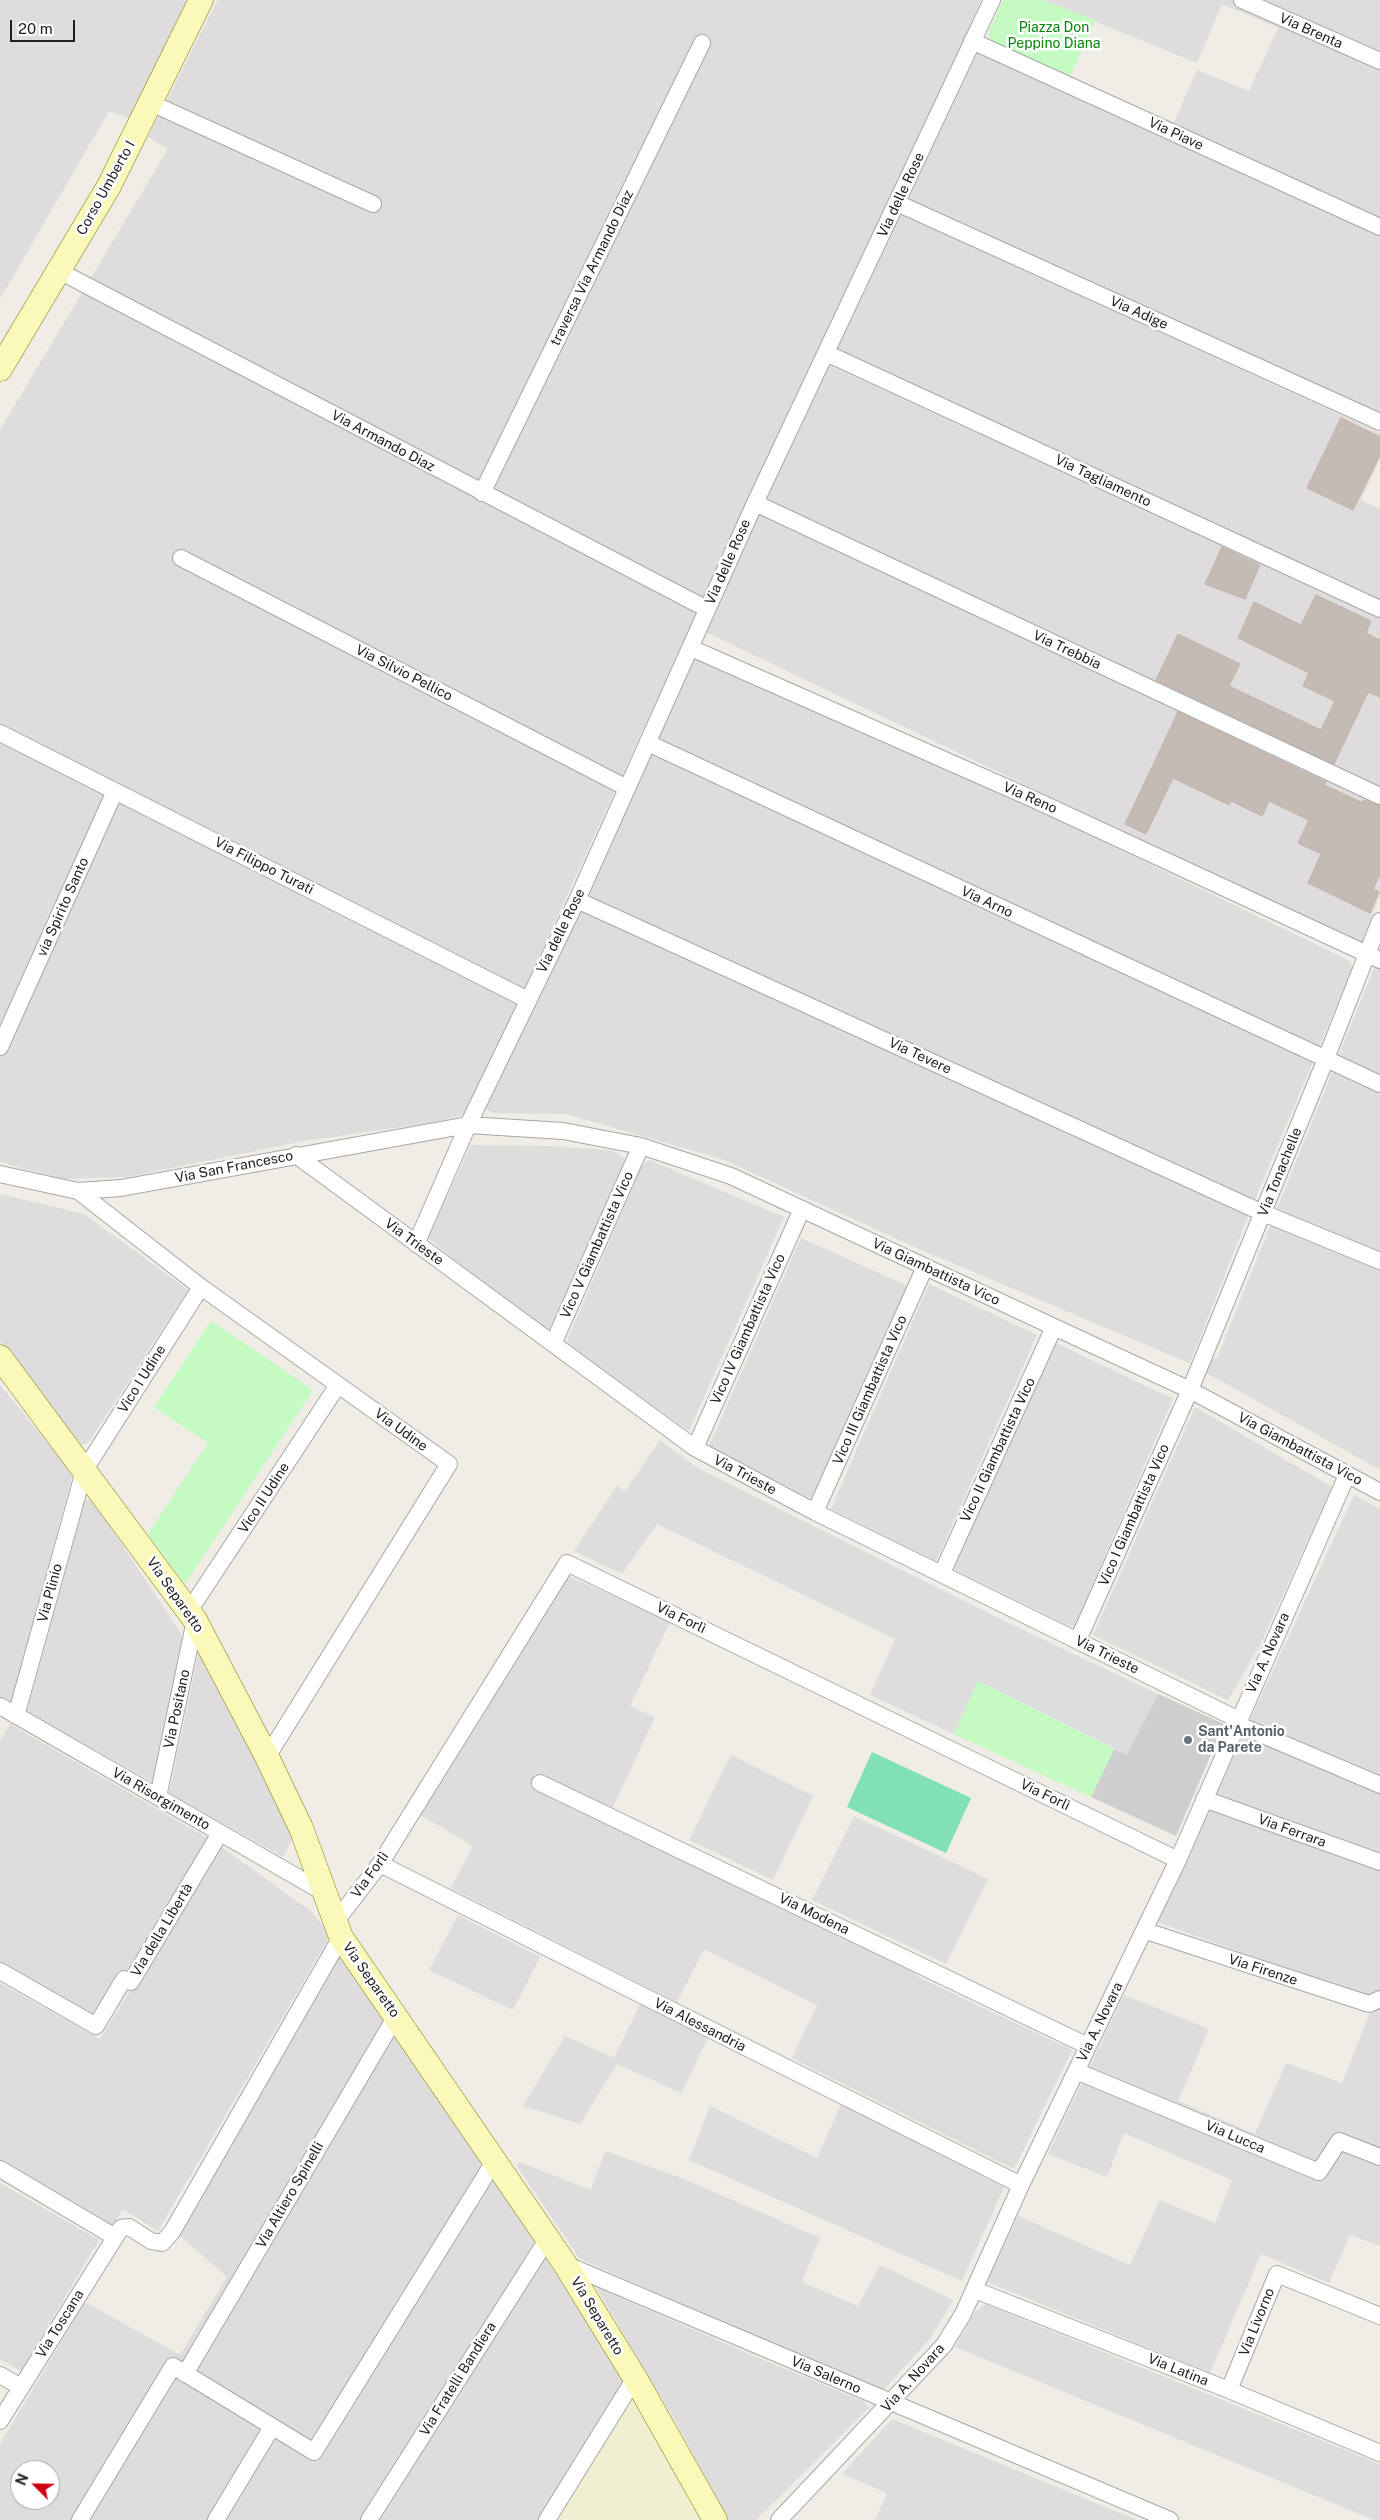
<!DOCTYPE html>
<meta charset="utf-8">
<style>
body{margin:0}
#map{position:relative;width:1380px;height:2520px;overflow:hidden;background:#f0ece6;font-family:"Public Sans",sans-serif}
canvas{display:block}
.north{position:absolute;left:10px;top:2460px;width:50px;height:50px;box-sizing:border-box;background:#fff;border:1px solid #a6a6a6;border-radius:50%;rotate:293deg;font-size:14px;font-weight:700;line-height:20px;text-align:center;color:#202020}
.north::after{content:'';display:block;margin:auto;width:18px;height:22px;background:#cf0013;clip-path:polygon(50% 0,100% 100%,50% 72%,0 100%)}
.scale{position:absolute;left:10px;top:20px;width:65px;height:22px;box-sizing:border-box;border:2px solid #202020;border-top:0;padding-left:6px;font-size:15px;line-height:18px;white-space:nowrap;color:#202020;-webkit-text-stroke:4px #fff;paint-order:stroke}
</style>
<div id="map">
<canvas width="1380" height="2520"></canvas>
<div class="north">N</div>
<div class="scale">20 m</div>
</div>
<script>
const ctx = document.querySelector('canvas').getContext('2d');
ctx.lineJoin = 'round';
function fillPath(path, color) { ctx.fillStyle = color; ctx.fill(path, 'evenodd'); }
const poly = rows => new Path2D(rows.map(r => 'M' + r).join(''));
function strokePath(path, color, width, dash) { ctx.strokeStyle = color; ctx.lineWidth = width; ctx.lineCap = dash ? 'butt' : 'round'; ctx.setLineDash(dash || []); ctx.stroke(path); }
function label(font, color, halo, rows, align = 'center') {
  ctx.font = font + ' "Public Sans",sans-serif'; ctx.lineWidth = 5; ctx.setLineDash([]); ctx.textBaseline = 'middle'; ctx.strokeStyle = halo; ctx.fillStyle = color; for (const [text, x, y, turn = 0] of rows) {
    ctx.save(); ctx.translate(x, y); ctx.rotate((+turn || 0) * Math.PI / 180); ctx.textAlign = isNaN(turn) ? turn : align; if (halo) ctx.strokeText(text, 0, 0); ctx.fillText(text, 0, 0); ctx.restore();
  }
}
fillPath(poly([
 [0,0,187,0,130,119,109,111,0,299],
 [218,0,981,0,935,109,671,668,467,1114,429,1123,304,1141,128,1177,62,1179,0,1162,0,430,168,149,148,137],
 [1042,0,1380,0,1380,224,1171,129,1197,70,1249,91,1278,28,1222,4,1197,63],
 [975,51,1380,235,1380,415,908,200],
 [898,213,1380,433,1380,459,1361,500,1380,509,1380,603,833,348],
 [826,364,1380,617,1380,792,760,501],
 [755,509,1380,800,1380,895,1361,945,701,630],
 [694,657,1025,804,1348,960,1353,967,1250,1211,1190,1363,1217,1358,1380,953,1380,1470,1189,1363,919,1249,722,1159,566,1114,492,1113,486,1108],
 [471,1145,552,1146,607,1150,618,1153,624,1158,625,1161,549,1330,485,1285,428,1238],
 [649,1160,784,1217,689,1431,566,1343,642,1166],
 [0,1194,84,1214,188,1290,88,1443,81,1445,0,1341],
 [801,1238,908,1286,812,1499,709,1446],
 [929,1284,1037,1335,936,1561,831,1509],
 [1056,1343,1173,1399,1075,1626,1070,1626,951,1568],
 [0,1385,71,1471,72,1476,11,1705,0,1698],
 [1195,1407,1332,1487,1260,1645,1228,1700,1093,1635],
 [660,1440,699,1469,1004,1621,1158,1694,1127,1755,978,1681,954,1734,870,1695,895,1639,657,1524,622,1574,574,1551,617,1486,625,1491],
 [1354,1495,1380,1509,1380,2246,1350,2235,1329,2283,1261,2254,1210,2373,987,2282,1018,2216,1130,2265,1160,2200,1215,2223,1232,2180,1124,2133,1107,2177,1048,2154,1124,1995,1209,2029,1178,2101,1255,2134,1286,2063,1342,2083,1375,2000,1157,1922],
 [92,1499,185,1640,156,1784,27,1712,85,1501],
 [569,1576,670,1622,630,1706,655,1717,605,1824,919,1970,916,1976,1072,2050,1014,2169,792,2058,817,2005,704,1949,677,2002,451,1888,473,1846,417,1813],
 [207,1652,296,1831,283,1857,169,1793,198,1655],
 [10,1724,209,1839,129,1974,119,1970,93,2016,0,1961,0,1741],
 [731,1755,813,1796,773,1880,689,1840],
 [854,1816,988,1879,946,1964,812,1900],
 [220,1846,312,1912,330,1936,158,2231,123,2209,111,2227,0,2161,0,1983,100,2039],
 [458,1915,540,1957,513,2010,429,1970],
 [346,1955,626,2380,555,2520,0,2520,0,2444,85,2302,180,2355,227,2277,179,2235,334,1959],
 [20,2470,50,2470,50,2500,20,2500],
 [640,2004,708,2038,681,2093,617,2064,580,2124,523,2106,565,2036,614,2058],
 [841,2104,1004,2187,962,2281,689,2160,710,2106,817,2158],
 [605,2151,684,2179,820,2238,802,2282,858,2306,880,2265,953,2300,930,2339,882,2391,580,2259,516,2165,520,2162,591,2190],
 [0,2183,99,2240,21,2371,0,2359],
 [596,2287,749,2354,863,2401,869,2408,756,2520,729,2520,677,2424],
 [985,2304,1380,2464,1380,2520,1374,2520,955,2347,976,2311],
 [892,2419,1137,2520,875,2520,887,2493,842,2474]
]), '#dedcdd');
fillPath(poly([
 [1158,1694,1224,1724,1176,1836,1091,1797,1114,1749,1127,1755]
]), '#cecece');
fillPath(poly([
 [626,2399,638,2399,708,2520,555,2520]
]), '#f0efd1');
fillPath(poly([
 [1003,0,1042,0,1096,20,1070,76,992,42,988,34],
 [211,1321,313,1390,185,1584,148,1534,208,1443,154,1407],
 [978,1681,1114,1749,1091,1797,954,1734]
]), '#c3fbc2');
fillPath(poly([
 [872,1752,971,1798,946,1853,847,1807]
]), '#82e1b4');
const building = poly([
 [1341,418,1380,437,1380,455,1353,510,1307,488,1341,418],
 [1222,547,1260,565,1245,599,1205,584,1222,547],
 [1316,595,1371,621,1366,633,1380,640,1380,697,1368,692,1334,764,1156,680,1178,634,1240,664,1229,686,1321,730,1335,701,1303,686,1309,673,1238,638,1254,602,1301,625,1316,595],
 [1178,712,1326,782,1324,785,1363,803,1364,800,1380,806,1380,874,1373,889,1379,892,1370,913,1308,883,1321,854,1298,843,1309,820,1269,801,1262,816,1231,801,1229,805,1173,778,1146,834,1125,824,1178,712]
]);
fillPath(building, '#c5bbb5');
strokePath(building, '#c3b1a7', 1);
const street = poly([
 [1242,0,1380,61],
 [972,41,1380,227],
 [151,103,373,204],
 [897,203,1380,422],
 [59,271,707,609],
 [826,353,1380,609],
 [482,493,702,43],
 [755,503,1380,796],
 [181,558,627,788],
 [691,648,1033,799,1380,960],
 [0,733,528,1000],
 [648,743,1380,1084],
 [577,900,1263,1213,1380,1261],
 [0,1047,115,791],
 [296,1155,695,1448,815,1512,1239,1720],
 [0,1174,78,1191,121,1188,468,1125,563,1131,641,1146,731,1176,1054,1327,1190,1390,1380,1492],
 [78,1191,201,1287,449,1464,267,1757],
 [416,1244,468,1125,577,900,755,503,992,0],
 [553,1344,641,1146],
 [695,1448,802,1209],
 [815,1512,925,1267],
 [942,1573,1054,1327],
 [189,1611,338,1385],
 [1078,1640,1190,1390,1325,1061,1380,921],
 [0,1706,323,1892],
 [16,1716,84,1471,201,1287],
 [1237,1724,1380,1785],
 [540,1783,1088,2046],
 [158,1797,195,1620],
 [1204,1799,1380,1862],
 [380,1864,1021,2185],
 [336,1921,380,1864,567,1563,1178,1860],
 [1146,1931,1369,2004,1380,1999],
 [0,1971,96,2026,124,1979,131,1982,220,1833],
 [1076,2071,1319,2172,1339,2141,1380,2157],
 [0,2169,115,2237],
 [565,2264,1170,2520],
 [975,2290,1229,2390,1380,2453],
 [185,2374,396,2016],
 [0,2375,21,2387],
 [1229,2390,1277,2274,1380,2316],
 [0,2421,121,2228,129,2227,151,2241,162,2243,172,2232,341,1937],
 [80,2520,173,2366,314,2452,495,2160],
 [216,2520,272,2427],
 [369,2520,548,2238],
 [547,2520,635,2378],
 [779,2520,944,2345,963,2314,1021,2185,1178,1860,1347,1475]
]);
const secondary = poly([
 [0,369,109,186,201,0],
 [0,1357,195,1620,267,1757,301,1828,341,1937,565,2264,635,2378,715,2520]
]);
strokePath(street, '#a7a7a7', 18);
strokePath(secondary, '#797b02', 25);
strokePath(street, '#fff', 16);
strokePath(secondary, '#fbf9b9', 24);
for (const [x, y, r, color] of [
 [1188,1740,5,"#6b7280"]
]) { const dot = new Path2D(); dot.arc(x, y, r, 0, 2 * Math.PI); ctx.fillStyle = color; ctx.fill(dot); strokePath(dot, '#fff', 2); }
label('14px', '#098308', '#fff', [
 ["Piazza Don",1054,28],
 ["Peppino Diana",1054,44]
]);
label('14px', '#202020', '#fff', [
 ["Via Brenta",1311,31,24],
 ["Via Piave",1176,134,25],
 ["Corso Umberto I",106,188,-61],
 ["Via delle Rose",901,195,-65],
 ["traversa Via Armando Diaz",592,268,-64],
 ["Via Adige",1139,313,24],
 ["Via Armando Diaz",383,441,28],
 ["Via Tagliamento",1103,481,25],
 ["Via delle Rose",728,562,-66],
 ["Via Trebbia",1067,650,25],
 ["Via Silvio Pellico",404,673,27],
 ["Via Reno",1030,798,24],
 ["Via Filippo Turati",264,866,27],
 ["Via Arno",987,902,25],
 ["via Spirito Santo",63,907,-66],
 ["Via delle Rose",561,931,-64],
 ["Via Tevere",920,1056,25],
 ["Via San Francesco",234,1167,-11],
 ["Via Tonachelle",1280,1172,-68],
 ["Via Trieste",414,1242,36],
 ["Vico V Giambattista Vico",597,1245,-66],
 ["Via Giambattista Vico",936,1272,25],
 ["Vico IV Giambattista Vico",748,1329,-66],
 ["Vico I Udine",142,1379,-58],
 ["Vico III Giambattista Vico",870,1390,-66],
 ["Via Udine",401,1430,36],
 ["Via Giambattista Vico",1300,1449,28],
 ["Vico II Giambattista Vico",998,1450,-65],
 ["Via Trieste",745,1475,28],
 ["Vico II Udine",264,1498,-57],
 ["Vico I Giambattista Vico",1134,1515,-66],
 ["Via Plinio",50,1593,-75],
 ["Via Separetto",175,1595,55],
 ["Via Forlì",681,1618,26],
 ["Via A. Novara",1268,1653,-66],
 ["Via Trieste",1107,1655,26],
 ["Via Positano",177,1709,-78],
 ["Via Forlì",1045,1795,26],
 ["Via Risorgimento",161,1799,30],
 ["Via Ferrara",1292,1831,20],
 ["Via Forlì",370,1875,-54],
 ["Via Modena",814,1914,26],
 ["Via della Libertà",162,1930,-59],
 ["Via Firenze",1263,1970,18],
 ["Via Separetto",371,1980,55],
 ["Via A. Novara",1100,2022,-64],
 ["Via Alessandria",700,2025,27],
 ["Via Lucca",1235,2137,23],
 ["Via Altiero Spinelli",290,2195,-60],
 ["Via Separetto",597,2316,59],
 ["Via Livorno",1257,2322,-68],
 ["Via Toscana",60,2324,-58],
 ["Via Latina",1178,2370,22],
 ["Via Salerno",826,2375,23],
 ["Via A. Novara",913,2378,-48],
 ["Via Fratelli Bandiera",458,2379,-58]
]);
label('bold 14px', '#5b616d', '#fff', [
 ["Sant'Antonio",1198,1732],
 ["da Parete",1198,1748]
], 'left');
</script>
